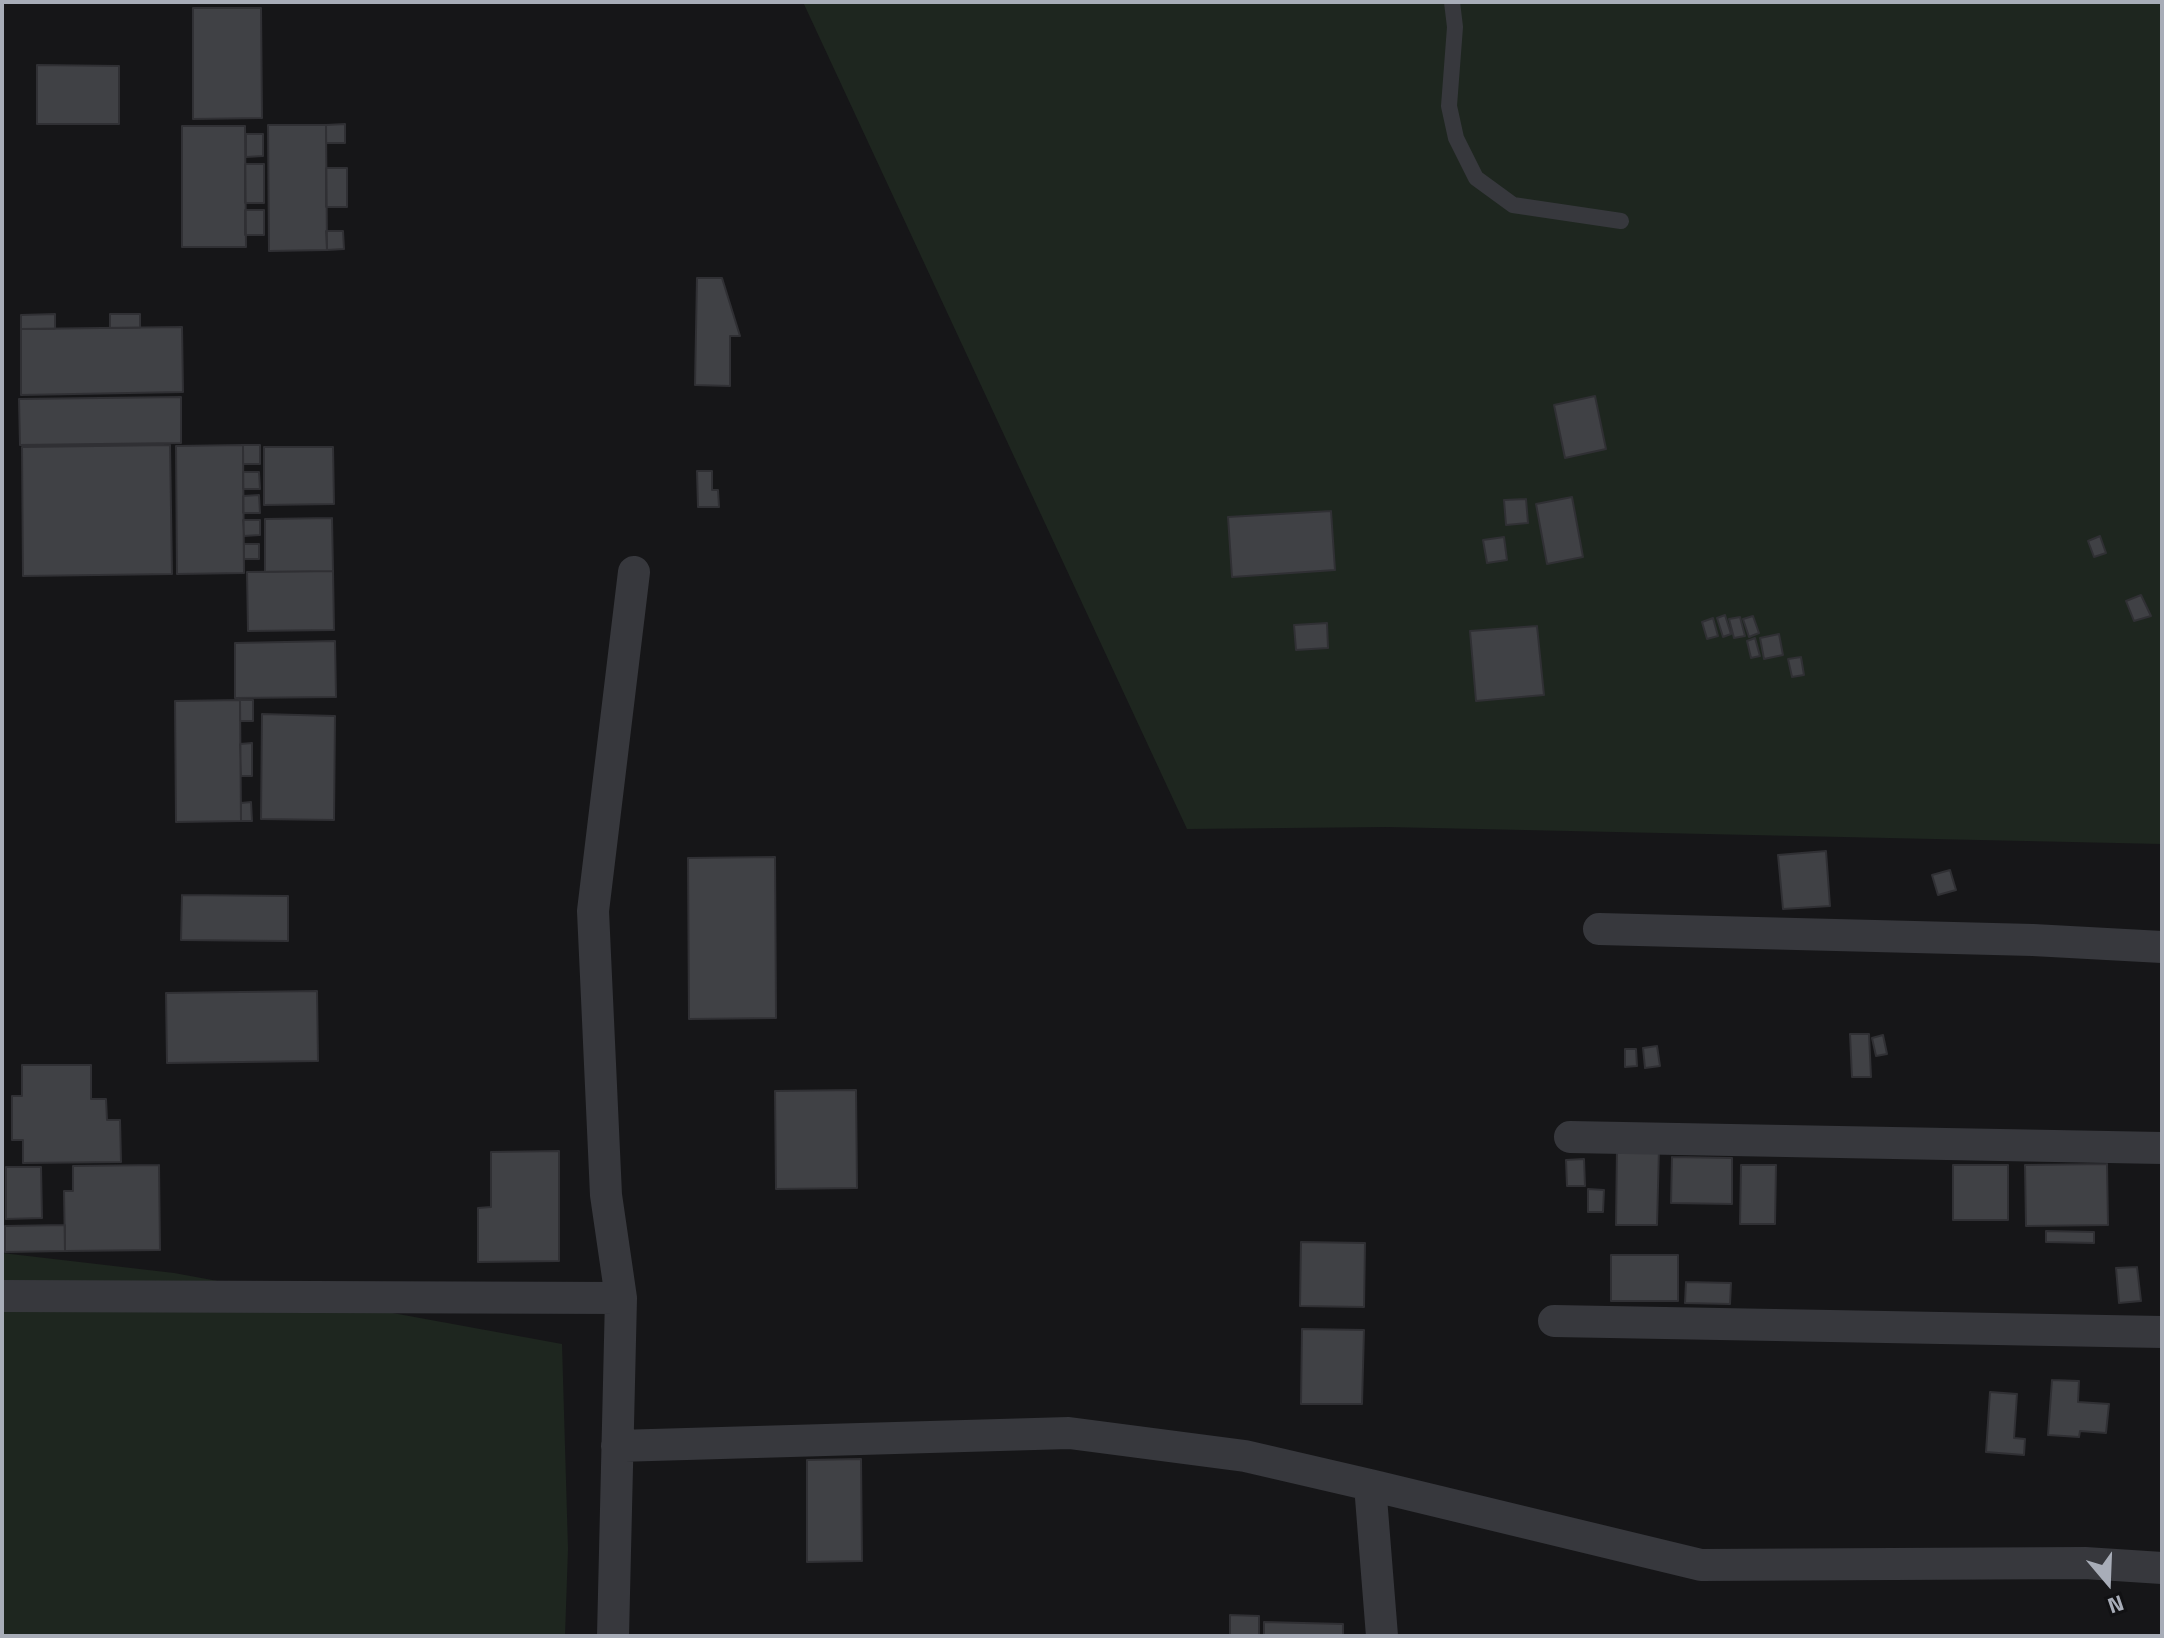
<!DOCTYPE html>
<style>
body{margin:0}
#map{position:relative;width:2164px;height:1638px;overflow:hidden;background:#161618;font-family:"Titillium Web",sans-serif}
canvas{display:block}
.frame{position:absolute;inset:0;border:4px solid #a8adb8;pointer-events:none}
.north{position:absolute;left:2068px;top:1542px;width:80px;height:80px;-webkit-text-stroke:6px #111113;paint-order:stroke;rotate:161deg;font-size:22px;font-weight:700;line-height:32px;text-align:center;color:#a8adb8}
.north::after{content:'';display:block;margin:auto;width:28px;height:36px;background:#a8adb8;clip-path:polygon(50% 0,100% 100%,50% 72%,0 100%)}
</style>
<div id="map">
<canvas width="2164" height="1638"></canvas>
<div class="frame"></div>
<div class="north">N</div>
</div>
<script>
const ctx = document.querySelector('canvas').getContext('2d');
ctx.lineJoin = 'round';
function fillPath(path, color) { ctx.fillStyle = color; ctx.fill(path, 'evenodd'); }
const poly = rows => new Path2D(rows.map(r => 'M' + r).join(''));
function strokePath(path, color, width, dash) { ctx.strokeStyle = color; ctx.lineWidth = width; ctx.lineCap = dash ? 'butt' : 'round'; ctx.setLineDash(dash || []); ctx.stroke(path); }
fillPath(poly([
 [803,2,2162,2,2162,844,1387,827,1187,829],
 [2,1253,174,1273,562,1344,568,1549,565,1636,2,1636]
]), '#1e261f');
const building = poly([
 [193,8,261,8,262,118,193,119,193,8],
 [37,65,119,66,119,124,37,124,37,65],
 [345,124,345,143,326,143,326,125,345,124],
 [268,125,326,125,327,250,269,251,268,125],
 [182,126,245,126,246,247,182,247,182,126],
 [246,134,263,134,263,156,246,157,246,134],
 [245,164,264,164,264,203,245,203,245,164],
 [326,168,347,168,347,207,326,207,326,168],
 [245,210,264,210,264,235,245,235,245,210],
 [326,231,343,231,344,249,327,250,326,231],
 [697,278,722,278,740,336,730,336,730,386,695,385,697,278],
 [55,314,55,329,21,329,21,315,55,314],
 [110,314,140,314,140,328,110,328,110,314],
 [182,327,183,392,21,395,21,329,182,327],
 [1595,396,1606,449,1565,458,1554,405,1595,396],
 [181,397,181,443,20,445,19,399,181,397],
 [170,445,172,574,23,576,22,447,170,445],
 [243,445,244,573,177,574,176,446,243,445],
 [243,445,260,445,260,464,243,464,243,445],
 [264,447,333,447,334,504,264,505,264,447],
 [697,471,712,471,712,490,718,490,719,507,698,507,697,471],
 [243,472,259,472,260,489,243,489,243,472],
 [259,495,260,513,243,513,243,496,259,495],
 [1572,497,1583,557,1547,564,1536,504,1572,497],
 [1526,499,1528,523,1506,525,1504,500,1526,499],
 [1331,511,1335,570,1232,577,1228,517,1331,511],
 [332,518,333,571,265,572,265,519,332,518],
 [243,520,260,520,260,535,244,536,243,520],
 [2100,536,2106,553,2094,557,2088,541,2100,536],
 [1504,537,1507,560,1487,563,1483,540,1504,537],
 [244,544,259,544,259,559,244,559,244,544],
 [333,571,334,630,248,631,247,572,333,571],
 [2141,595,2151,616,2134,621,2126,601,2141,595],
 [1725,615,1731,634,1723,637,1717,618,1725,615],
 [1753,616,1759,633,1749,637,1743,619,1753,616],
 [1740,617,1745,636,1734,638,1729,619,1740,617],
 [1713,618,1718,636,1707,639,1702,622,1713,618],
 [1327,623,1328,648,1296,650,1294,625,1327,623],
 [1537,626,1544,695,1476,701,1470,631,1537,626],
 [1779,634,1783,655,1764,659,1760,638,1779,634],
 [1755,638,1760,656,1751,658,1747,641,1755,638],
 [335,641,336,697,235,698,235,643,335,641],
 [1801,657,1804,675,1792,677,1788,659,1801,657],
 [240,700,241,821,176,822,175,701,240,700],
 [240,700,253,700,253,721,240,721,240,700],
 [262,714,335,716,334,820,261,819,262,714],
 [252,743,252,776,241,776,240,744,252,743],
 [251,802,252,821,241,821,241,803,251,802],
 [1826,851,1830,906,1783,909,1778,855,1826,851],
 [775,857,776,1018,689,1019,688,858,775,857],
 [1950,870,1956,890,1938,895,1932,875,1950,870],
 [182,895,288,896,288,941,181,940,182,895],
 [317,991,318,1061,167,1063,166,993,317,991],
 [1850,1034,1869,1034,1871,1077,1852,1077,1850,1034],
 [1883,1035,1887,1054,1876,1056,1872,1038,1883,1035],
 [1657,1046,1660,1066,1645,1068,1643,1048,1657,1046],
 [1625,1049,1636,1049,1637,1066,1625,1067,1625,1049],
 [22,1065,91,1065,91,1099,106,1099,107,1120,120,1120,121,1162,23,1163,23,1140,12,1140,12,1096,22,1096,22,1065],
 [856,1090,857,1188,776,1189,775,1091,856,1090],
 [1617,1147,1659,1148,1657,1225,1616,1225,1617,1147],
 [559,1151,559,1261,478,1262,478,1208,491,1207,491,1152,559,1151],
 [1672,1157,1732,1158,1732,1204,1671,1203,1672,1157],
 [1584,1159,1585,1186,1567,1186,1566,1160,1584,1159],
 [2107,1164,2108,1225,2026,1226,2025,1165,2107,1164],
 [159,1165,160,1250,65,1251,64,1191,73,1191,73,1166,159,1165],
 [1741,1165,1776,1165,1775,1224,1740,1224,1741,1165],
 [1953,1165,2008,1165,2008,1220,1953,1220,1953,1165],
 [6,1167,41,1167,42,1218,6,1219,6,1167],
 [1588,1189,1604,1190,1603,1212,1588,1212,1588,1189],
 [65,1225,65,1251,5,1252,5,1226,65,1225],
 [2046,1231,2094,1232,2094,1243,2046,1242,2046,1231],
 [1301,1242,1365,1243,1364,1307,1300,1306,1301,1242],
 [1611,1255,1678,1255,1678,1301,1611,1301,1611,1255],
 [2137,1267,2141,1301,2119,1303,2116,1268,2137,1267],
 [1686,1282,1731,1283,1730,1304,1685,1303,1686,1282],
 [1302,1329,1364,1330,1362,1404,1301,1404,1302,1329],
 [2052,1380,2079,1381,2078,1402,2109,1404,2106,1433,2080,1431,2079,1437,2048,1435,2052,1380],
 [1990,1392,2017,1394,2014,1438,2025,1439,2024,1455,1986,1452,1990,1392],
 [861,1459,862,1561,807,1562,807,1460,861,1459],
 [1230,1615,1259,1616,1259,1636,1230,1636,1230,1615],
 [1264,1622,1343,1624,1343,1636,1264,1636,1264,1622]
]);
fillPath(building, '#404145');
strokePath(building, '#303034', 2);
strokePath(poly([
 [1452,2,1455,27,1449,106,1456,138,1476,178,1513,205,1621,221]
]), '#37383d', 16);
strokePath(poly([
 [1599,929,2033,940,2162,947],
 [1570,1137,2162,1148],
 [2,1296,621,1298],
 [1554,1321,2162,1332],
 [617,1446,1069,1433,1245,1456,1370,1485,1382,1636],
 [1370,1485,1701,1565,2085,1563,2162,1568],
 [613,1636,621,1298,606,1195,593,911,634,572]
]), '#37383d', 32);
</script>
